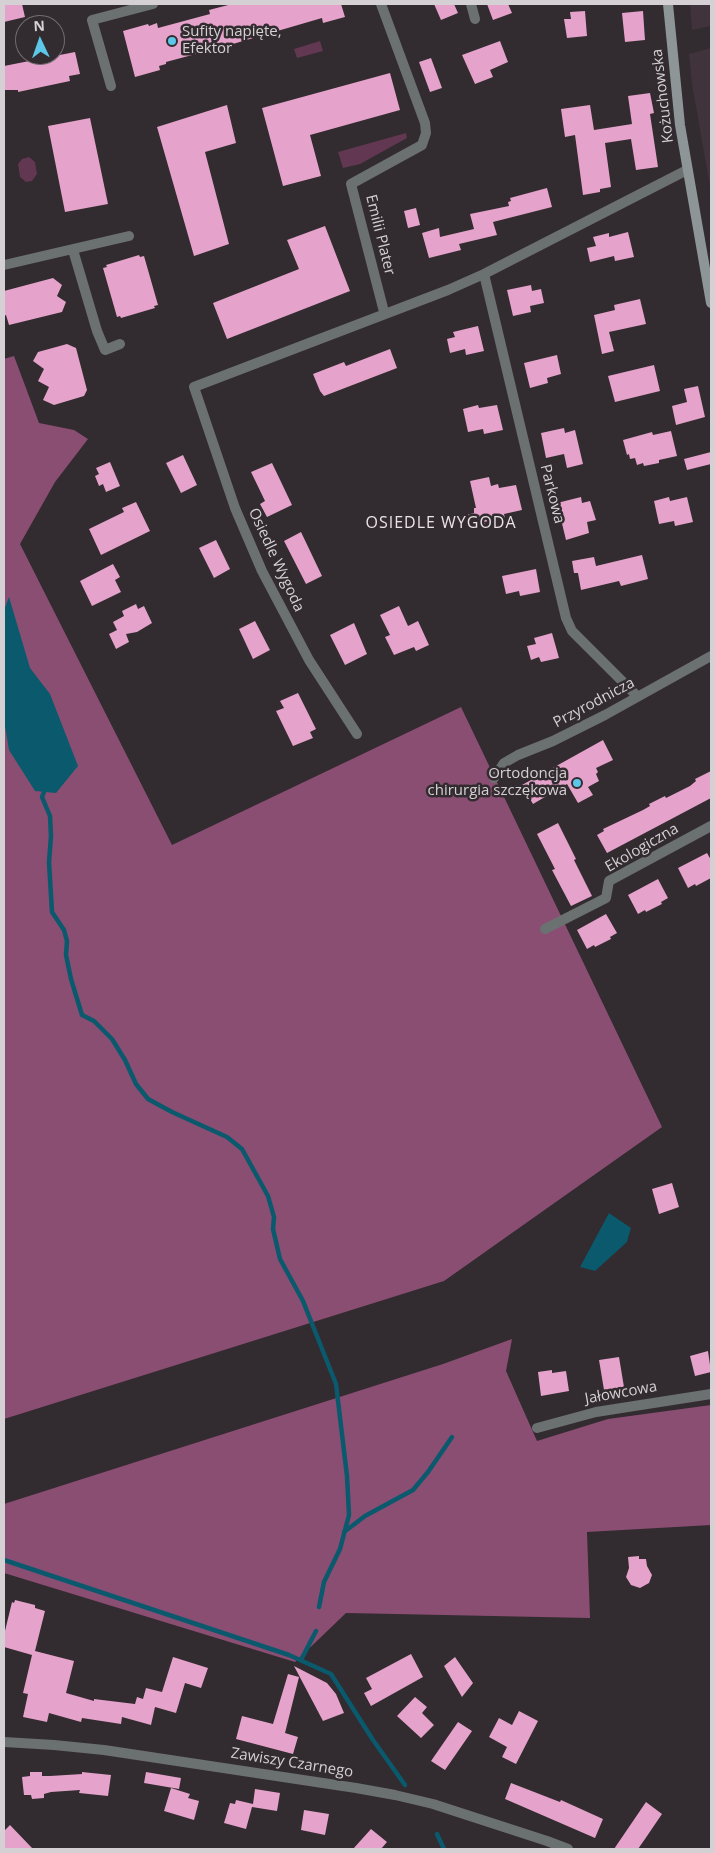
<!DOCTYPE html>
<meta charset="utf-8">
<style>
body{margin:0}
#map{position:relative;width:715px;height:1853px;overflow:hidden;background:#322b2f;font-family:"Open Sans",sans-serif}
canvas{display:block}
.frame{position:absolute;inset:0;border:5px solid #d5d0d3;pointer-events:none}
.north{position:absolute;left:15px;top:15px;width:50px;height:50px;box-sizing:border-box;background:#322b2f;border:1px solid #736d71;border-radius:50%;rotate:357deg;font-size:14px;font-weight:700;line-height:20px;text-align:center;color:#d5d0d3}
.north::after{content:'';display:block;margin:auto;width:18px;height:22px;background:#5cc7e8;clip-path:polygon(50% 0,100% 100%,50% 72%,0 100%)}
</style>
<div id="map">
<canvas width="715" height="1853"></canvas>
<div class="frame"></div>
<div class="north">N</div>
</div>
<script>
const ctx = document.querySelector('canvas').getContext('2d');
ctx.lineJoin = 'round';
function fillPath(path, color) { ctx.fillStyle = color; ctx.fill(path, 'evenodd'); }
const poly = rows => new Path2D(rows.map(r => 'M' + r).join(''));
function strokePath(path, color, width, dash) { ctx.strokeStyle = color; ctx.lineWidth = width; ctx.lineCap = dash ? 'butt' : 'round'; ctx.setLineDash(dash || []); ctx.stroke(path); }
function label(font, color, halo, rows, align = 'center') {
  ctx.font = font + ' "Open Sans",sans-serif'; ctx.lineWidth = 5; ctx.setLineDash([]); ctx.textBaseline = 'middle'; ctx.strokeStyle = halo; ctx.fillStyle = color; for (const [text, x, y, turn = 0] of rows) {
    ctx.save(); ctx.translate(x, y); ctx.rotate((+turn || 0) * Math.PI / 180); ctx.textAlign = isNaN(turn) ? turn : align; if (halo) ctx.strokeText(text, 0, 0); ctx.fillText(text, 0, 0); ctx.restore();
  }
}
fillPath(poly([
 [690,4,711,4,711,26,692,30],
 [711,48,711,192,692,84,689,54]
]), '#40333b');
fillPath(poly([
 [320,41,323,51,297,58,294,49],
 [406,133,407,138,360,164,343,168,338,152],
 [29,157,35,162,37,174,32,181,26,182,20,177,18,164,22,159]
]), '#623751');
fillPath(poly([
 [14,356,39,423,74,430,88,439,55,482,20,544,172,845,461,707,662,1127,444,1281,4,1419,4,359],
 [512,1339,506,1371,537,1441,608,1419,711,1405,711,1525,587,1532,590,1618,346,1613,295,1662,4,1573,4,1504,443,1364]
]), '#8a4e73');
fillPath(poly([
 [9,597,30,668,50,694,78,766,56,793,35,791,9,750,4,720,4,610],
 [609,1213,631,1228,627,1242,595,1271,580,1267]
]), '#0a596d');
strokePath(poly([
 [44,792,42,797,50,816,51,836,49,862,52,912,64,930,67,941,66,955,71,979,82,1015,94,1021,112,1039,125,1060,136,1084,148,1099,172,1112,227,1137,242,1149,268,1196,274,1217,273,1229,280,1259,303,1301,336,1384,347,1476,349,1515,340,1549,324,1582,319,1607],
 [344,1532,365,1516,413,1490,428,1472,452,1437],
 [4,1560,289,1655,331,1674,373,1740,405,1785],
 [301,1660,316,1631],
 [437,1834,444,1849]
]), '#0a596d', 4.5);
fillPath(poly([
 [4,4,22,4,25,17,4,22],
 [232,4,341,4,345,17,323,23,322,18,226,46,227,48,212,53,211,50,166,62,166,64,159,66,160,70,135,77,123,31,148,24,149,26,157,23,158,28,210,14,209,10],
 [434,4,454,4,458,13,441,20],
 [487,4,508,4,512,13,493,20],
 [585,11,587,36,567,38,564,19,571,19,570,12],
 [643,11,645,40,625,42,622,13],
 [500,41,508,62,490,70,493,77,475,84,462,55],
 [75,52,80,74,69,76,70,81,18,92,18,90,4,90,4,66],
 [431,58,442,88,430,92,419,62],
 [390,73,400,110,310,135,321,176,283,186,262,108],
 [650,93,654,113,650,114,658,167,636,170,631,139,605,143,611,187,600,189,600,192,583,195,575,135,565,137,561,109,590,105,594,130,632,124,628,96],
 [227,105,236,143,205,152,229,244,194,256,157,127],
 [90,118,108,204,65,212,48,126],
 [547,188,552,207,493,222,497,235,459,244,461,250,429,258,422,233,439,228,440,237,474,229,470,214,509,206,508,202,511,201,510,198],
 [416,208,420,225,408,228,404,211],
 [325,226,350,291,227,339,213,303,299,269,287,240],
 [628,232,634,257,615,261,614,256,590,262,587,248,596,246,593,237,609,233,609,237],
 [139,255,140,257,144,256,158,305,154,306,155,308,121,318,120,316,117,317,103,268,107,267,106,265],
 [53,278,62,285,57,296,66,302,62,312,9,325,6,315,4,316,4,291],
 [531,285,532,291,541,289,544,303,530,306,531,312,513,316,507,290],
 [640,299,646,324,609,332,614,351,602,354,594,315,615,310,614,305],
 [478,326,484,351,466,355,465,349,450,353,447,339,455,337,453,332],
 [67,344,76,348,87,390,84,396,54,405,43,400,49,387,38,381,44,369,33,361,38,352],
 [390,349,397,368,324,396,320,391,313,374,344,362,346,366],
 [557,355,561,374,547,378,548,383,530,388,524,363],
 [654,365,660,391,615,402,608,376],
 [698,386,705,417,676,425,672,406,687,402,684,389],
 [478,405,479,408,497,405,503,430,484,434,483,429,468,432,463,409],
 [564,428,565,433,575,430,583,464,567,468,564,454,546,458,541,433],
 [671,431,677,456,659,460,659,463,644,466,643,463,637,465,635,458,630,459,629,454,627,455,623,440,652,432,653,435],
 [711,452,711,464,687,470,684,459],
 [183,455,197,485,181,493,166,463],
 [110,462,120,486,106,492,103,484,99,486,95,476,99,474,96,468],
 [272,463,292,505,267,517,260,504,265,501,251,472],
 [489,477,491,486,498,484,499,488,516,485,522,510,504,514,505,518,484,522,485,524,470,528,467,515,474,513,474,508,476,508,470,481],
 [581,497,582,503,590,501,596,520,587,522,589,533,566,540,557,503],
 [669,497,670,501,687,497,693,522,675,526,674,521,659,524,654,501],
 [136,502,150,531,101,555,89,529,124,512,122,508],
 [301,532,322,576,306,584,284,541],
 [216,540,230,569,214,578,199,548],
 [642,555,648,579,621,586,619,581,581,590,578,573,574,573,572,561,594,557,596,566],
 [113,564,120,577,115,580,121,592,92,606,80,581],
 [536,569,540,592,520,596,519,591,506,594,502,576],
 [136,604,138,609,144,606,152,623,137,632,126,634,129,642,116,649,109,634,117,630,113,622,124,616,122,611],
 [399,606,408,626,418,621,429,645,416,651,414,647,394,655,385,637,390,635,380,615],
 [255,621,270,650,253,659,239,629],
 [354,623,367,654,345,665,330,635],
 [552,633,559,658,541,662,539,657,531,660,527,646,536,644,534,638],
 [298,693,316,729,310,732,313,738,293,746,276,711,284,708,280,701],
 [603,740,613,760,596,768,598,772,596,774,599,781,588,787,593,795,578,803,567,784,533,804,522,785],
 [711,771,711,798,607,853,597,835,604,831,603,829,643,810,650,806,649,804,665,796,666,798,690,786,696,781,695,779],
 [558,823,576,859,574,860,592,896,571,906,552,870,555,869,537,834],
 [707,853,711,860,711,878,696,886,695,884,688,888,678,868],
 [658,879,668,898,661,902,662,904,646,912,645,910,638,914,628,895],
 [606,914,617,933,610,937,611,939,595,947,594,945,587,949,577,930],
 [672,1183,679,1207,659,1214,652,1189],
 [708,1351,711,1372,695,1376,690,1356],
 [619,1357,624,1387,604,1390,599,1360],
 [552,1370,552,1373,566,1371,569,1391,541,1396,538,1372],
 [639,1556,639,1559,646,1559,647,1566,652,1575,649,1583,640,1588,631,1585,626,1577,629,1568,628,1557],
 [15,1600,35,1605,35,1608,45,1611,35,1651,74,1661,66,1693,94,1701,94,1699,135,1704,137,1697,143,1699,146,1688,162,1692,173,1657,208,1668,201,1688,185,1683,176,1713,155,1707,151,1725,122,1717,121,1724,82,1718,81,1722,49,1713,47,1722,23,1717,28,1694,23,1693,32,1655,4,1647,4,1635,12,1602,14,1603],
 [411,1654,423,1677,371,1706,364,1693,372,1689,366,1678],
 [455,1657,473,1683,462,1697,444,1666],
 [294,1666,327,1683,336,1694,344,1713,323,1721],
 [288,1674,299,1677,285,1733,298,1737,293,1754,236,1739,242,1716,273,1724],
 [415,1697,427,1707,422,1713,434,1725,421,1738,397,1716],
 [519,1711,538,1721,516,1764,502,1757,507,1747,489,1737,499,1718,512,1725],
 [458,1722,472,1731,445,1770,431,1761],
 [30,1772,42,1772,42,1776,50,1776,82,1774,82,1772,111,1775,108,1796,79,1793,80,1790,51,1792,44,1794,44,1798,32,1799,31,1795,24,1795,22,1777,30,1776],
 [146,1772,181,1778,179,1789,144,1783],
 [511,1783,560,1802,561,1800,603,1819,595,1838,505,1799],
 [171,1788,190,1794,188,1798,199,1801,194,1820,164,1811],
 [255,1789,280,1793,277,1811,252,1807,246,1829,224,1823,230,1803,235,1804,236,1800,253,1804],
 [646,1802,662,1814,645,1839,638,1849,614,1849],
 [304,1810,329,1814,325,1835,301,1830],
 [10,1825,33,1849,4,1849,4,1831],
 [371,1829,387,1842,381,1849,353,1849]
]), '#e5a2ca');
strokePath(poly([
 [381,4,425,123,426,133,422,145,351,184,383,308,385,314],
 [471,4,475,19],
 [111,86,92,20,153,4],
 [73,250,97,331,105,350,120,344],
 [4,265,129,236],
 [484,274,566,618,572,631,637,696],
 [357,734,309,660,262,571,235,508,194,387,448,290,484,274,687,170],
 [494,778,504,763,518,755,553,741,605,715,711,656],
 [545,929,606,898,609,881,711,826],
 [537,1428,596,1412,711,1394]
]), '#6b7071', 10);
strokePath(poly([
 [4,1742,54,1745,104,1750,356,1788,395,1795,433,1804,547,1841,568,1849]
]), '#6b7071', 10);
strokePath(poly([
 [668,4,680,125,711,303]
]), '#8e9597', 10);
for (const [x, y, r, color] of [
 [172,41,5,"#5cc7e8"],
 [577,783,5,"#5cc7e8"]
]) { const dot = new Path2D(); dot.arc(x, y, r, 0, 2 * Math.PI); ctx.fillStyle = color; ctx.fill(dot); strokePath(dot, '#322b2f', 2); }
label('15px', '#d5d0d3', '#322b2f', [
 ["Sufity napięte,",182,32],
 ["Efektor",182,49],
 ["Ortodoncja",567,774,"right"],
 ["chirurgia szczękowa",567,791,"right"]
], 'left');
label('15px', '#d5d0d3', '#322b2f', [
 ["Kożuchowska",663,96,-97],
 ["Emilii Plater",380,235,76],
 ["Parkowa",552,494,76],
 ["Osiedle Wygoda",276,560,65],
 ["Przyrodnicza",594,703,-28],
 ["Ekologiczna",642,848,-30],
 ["Jałowcowa",621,1393,-10],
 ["Zawiszy Czarnego",292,1763,9]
]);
ctx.letterSpacing = '1px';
label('16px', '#ebe1e7', '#322b2f', [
 ["OSIEDLE WYGODA",441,523]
]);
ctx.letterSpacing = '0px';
</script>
